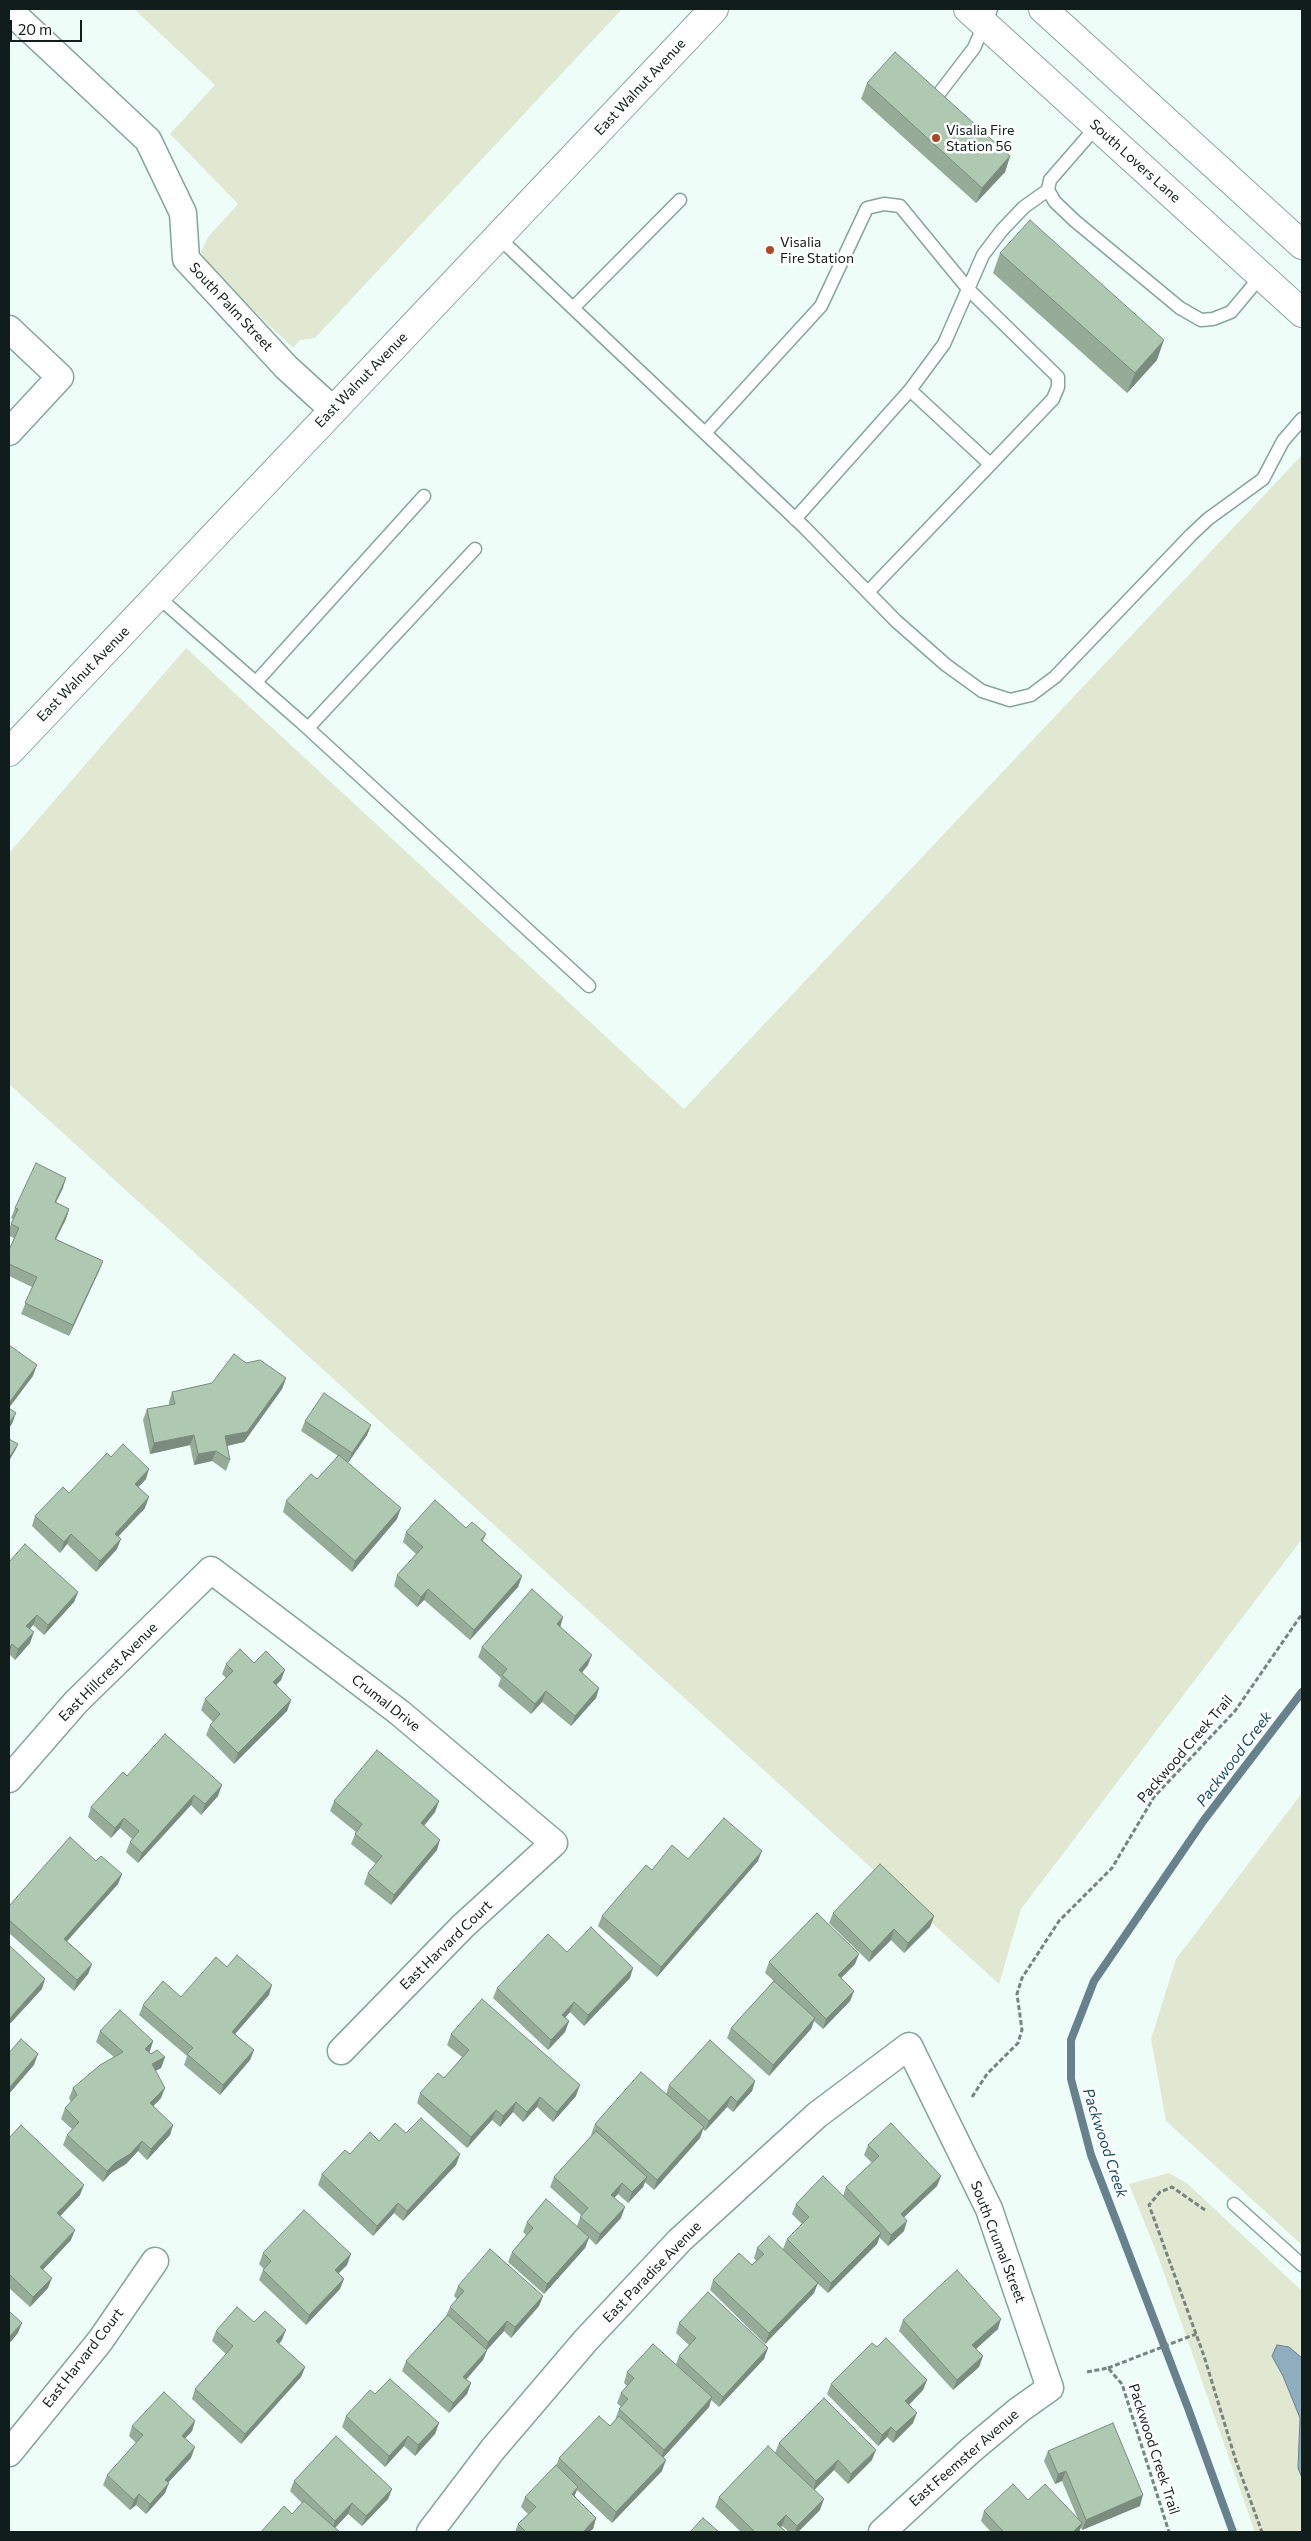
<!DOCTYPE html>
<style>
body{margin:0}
#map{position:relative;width:1311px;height:2541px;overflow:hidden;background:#effdf9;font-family:Commissioner,sans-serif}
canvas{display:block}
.frame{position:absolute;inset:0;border:10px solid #101d1a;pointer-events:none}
.scale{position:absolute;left:10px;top:20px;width:72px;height:22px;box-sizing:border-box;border:2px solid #101d1a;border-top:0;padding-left:6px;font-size:15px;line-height:18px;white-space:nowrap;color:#101d1a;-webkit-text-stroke:4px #fff;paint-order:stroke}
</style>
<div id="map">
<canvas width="1311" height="2541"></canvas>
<div class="frame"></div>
<div class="scale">20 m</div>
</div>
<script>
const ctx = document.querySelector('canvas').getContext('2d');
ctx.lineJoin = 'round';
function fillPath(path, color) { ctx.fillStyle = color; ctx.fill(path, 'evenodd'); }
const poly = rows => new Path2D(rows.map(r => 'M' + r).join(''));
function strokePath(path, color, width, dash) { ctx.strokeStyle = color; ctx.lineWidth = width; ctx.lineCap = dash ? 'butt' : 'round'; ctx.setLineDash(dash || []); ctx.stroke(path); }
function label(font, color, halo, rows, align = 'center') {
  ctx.font = font + ' Commissioner,sans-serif'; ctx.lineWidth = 5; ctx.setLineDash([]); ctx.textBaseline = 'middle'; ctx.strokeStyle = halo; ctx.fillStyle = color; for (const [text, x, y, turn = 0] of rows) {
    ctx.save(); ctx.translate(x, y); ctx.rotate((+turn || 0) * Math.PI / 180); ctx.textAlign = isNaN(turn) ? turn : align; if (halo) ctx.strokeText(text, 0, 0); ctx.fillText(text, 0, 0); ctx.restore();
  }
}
fillPath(poly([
 [134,9,622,9,315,338,300,340,293,348,206,265,201,252,208,237,238,204,170,134,215,85],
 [1302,455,1302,1539,1021,1909,999,1984,9,1084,9,853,186,648,684,1109],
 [1302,1793,1302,2245,1166,2121,1151,2039,1176,1959],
 [1169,2173,1188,2184,1302,2291,1302,2532,1255,2532,1158,2256,1129,2184]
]), '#e0e8d2');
const water = poly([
 [1277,2345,1289,2347,1302,2358,1302,2478,1298,2468,1300,2418,1283,2376,1272,2356,1277,2345]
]);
fillPath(water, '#8eadbe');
strokePath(water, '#68828d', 1);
strokePath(poly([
 [1233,2532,1188,2408,1091,2155,1071,2079,1071,2040,1094,1981,1204,1820,1302,1692]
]), '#68828d', 8);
const service = poly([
 [931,104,974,48,991,9],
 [1097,126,1050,180,1048,190,1055,202,1075,221,1180,308,1201,320,1213,319,1231,312,1261,276],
 [498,237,804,527,896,621,946,665,982,691,1010,700,1031,695,1055,677,1191,535,1208,519,1263,479,1283,441,1302,419],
 [573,308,680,200],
 [910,390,990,464],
 [705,433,821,306,867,208,884,204,900,206,969,290,1058,377,1058,387,1053,399,868,592],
 [795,519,910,390,944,344,983,255,1002,230,1024,207,1048,190],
 [157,596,301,722,589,986],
 [256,682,424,496],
 [308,728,475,549],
 [1234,2204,1302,2265]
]);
const minor = poly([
 [9,10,148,140,183,213,186,259,286,367,332,409],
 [9,329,60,377,9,432],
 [9,1779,76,1702,211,1570,400,1713,554,1843,463,1926,341,2051],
 [9,2453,100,2341,155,2261],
 [430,2532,493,2449,586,2340,680,2240,817,2115,909,2046,989,2209,1050,2388,1019,2410,971,2450,882,2532]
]);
const secondary = poly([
 [968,9,1302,313],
 [1043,9,1302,245],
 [9,752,714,9]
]);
strokePath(service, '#83a59c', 15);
strokePath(minor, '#83a59c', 29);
strokePath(secondary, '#83a59c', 30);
strokePath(poly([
 [972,2097,987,2074,1018,2043,1022,2030,1017,1994,1022,1978,1059,1921,1112,1868,1154,1797,1235,1711,1302,1614],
 [1205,2210,1172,2187,1160,2192,1149,2205,1204,2356,1236,2461,1262,2532],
 [1108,2368,1196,2334],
 [1087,2372,1108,2368,1122,2384,1169,2532]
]), '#778481', 3, [5, 2.5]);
strokePath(service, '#fff', 12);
strokePath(minor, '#fff', 26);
strokePath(secondary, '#fff', 28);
fillPath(poly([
 [867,83,1010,156,1005,172,976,203,861,99],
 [1000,253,1157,360,1127,393,993,273],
 [63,1188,56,1202,69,1209,66,1219,56,1239,103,1261,99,1271,69,1336,21,1314,32,1287,9,1276,9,1250,14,1238,9,1236,9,1229,13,1219,11,1218,15,1208],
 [246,1363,286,1378,282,1389,244,1442,227,1446,230,1460,226,1471,212,1461,194,1465,190,1445,150,1454,143,1420,147,1409,169,1405,169,1402,172,1392,212,1383],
 [305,1421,371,1425,367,1435,348,1463,397,1519,352,1572,283,1512,286,1501,317,1479,338,1456,301,1431],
 [111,1457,146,1479,138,1487,145,1508,118,1537,117,1549,96,1572,67,1544,60,1553,32,1526,35,1516,69,1493],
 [466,1528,486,1534,483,1541,522,1576,518,1587,470,1640,424,1600,417,1607,394,1586,397,1575,416,1554,403,1542,406,1532],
 [9,1562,78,1592,74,1602,44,1635,33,1625,30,1629,30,1643,15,1660,9,1654],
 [563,1617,560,1627,588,1665,582,1673,599,1688,596,1698,571,1726,542,1702,531,1714,498,1686,501,1678,478,1657,482,1647],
 [254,1663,281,1680,276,1685,291,1700,287,1711,234,1764,206,1735,210,1725,213,1722,201,1710,205,1699,226,1678,222,1674,226,1664],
 [127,1776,218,1796,201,1815,191,1805,138,1863,126,1852,130,1842,132,1839,120,1828,111,1838,88,1817,91,1807],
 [334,1801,439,1801,435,1812,424,1826,437,1850,391,1905,364,1884,368,1873,376,1864,351,1844,356,1832,330,1811],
 [688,1859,758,1861,657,1977,598,1926,602,1916,652,1870],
 [96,1861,122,1874,118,1884,67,1941,92,1964,88,1974,74,1991,9,1933,9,1906],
 [833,1913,934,1916,930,1927,904,1953,891,1940,869,1962,829,1923],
 [567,1952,630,1978,584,2026,570,2012,565,2018,569,2021,565,2032,548,2050,493,1998,497,1988],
 [769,1962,855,1964,841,1978,854,1991,850,2001,823,2029,814,2021,811,2029,769,2076,727,2038,731,2028,774,1981,765,1973],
 [227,1967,269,1995,235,2034,254,2050,250,2060,220,2095,184,2065,187,2056,139,2015,143,2005,181,1997],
 [100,2031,153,2041,149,2052,151,2054,165,2057,161,2068,155,2071,161,2098,153,2106,173,2125,170,2135,147,2160,138,2151,126,2164,111,2173,103,2182,63,2145,67,2135,72,2129,61,2119,65,2108,71,2102,69,2098,73,2088,114,2057,96,2042],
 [451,2034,576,2096,553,2122,537,2107,523,2122,513,2112,500,2127,492,2120,467,2148,417,2103,420,2093,444,2078,462,2057,447,2045],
 [755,2081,752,2091,733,2112,727,2107,705,2131,703,2129,700,2138,654,2190,645,2182,643,2187,628,2203,618,2194,614,2198,621,2218,596,2245,589,2238,585,2248,544,2294,508,2262,512,2252,526,2235,523,2232,527,2222,577,2226,581,2215,550,2187,554,2177,592,2135,591,2135,595,2124,666,2094,669,2085],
 [406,2133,460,2154,456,2165,403,2221,394,2213,373,2236,318,2185,322,2174,350,2154,379,2141],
 [9,2138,80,2195,60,2216,71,2240,43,2270,48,2288,30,2307,9,2288],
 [868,2145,941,2176,937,2186,904,2217,904,2231,888,2246,879,2237,877,2244,828,2293,817,2283,814,2293,765,2344,710,2290,713,2280,752,2265,756,2261,754,2258,757,2248,783,2249,787,2239,802,2224,792,2214,796,2204,843,2196,846,2187,872,2163,864,2155],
 [263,2253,347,2265,338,2273,340,2289,306,2325,259,2280,263,2270,264,2269,259,2264],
 [458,2286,543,2296,539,2306,511,2338,504,2331,487,2350,483,2360,466,2379,471,2383,467,2394,449,2413,402,2371,406,2361,446,2316,450,2307,457,2299,454,2296],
 [903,2320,998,2329,976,2349,983,2356,979,2367,953,2390,899,2331],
 [254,2322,282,2340,279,2344,305,2367,301,2377,241,2444,192,2399,195,2389,226,2354,212,2341,216,2331],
 [679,2323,768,2348,764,2359,719,2407,711,2400,709,2407,663,2458,662,2471,612,2523,577,2490,574,2497,596,2518,593,2529,589,2532,515,2532,518,2524,528,2514,521,2507,525,2497,556,2466,559,2458,610,2426,615,2420,619,2409,621,2407,617,2403,621,2393,627,2386,624,2383,627,2372,676,2364,679,2356,689,2345,676,2333],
 [877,2347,927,2380,923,2390,909,2405,913,2423,893,2443,887,2437,878,2446,827,2394,831,2384],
 [375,2394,439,2423,435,2434,415,2456,404,2446,385,2467,342,2427,346,2416],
 [195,2421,192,2431,185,2438,191,2458,168,2483,165,2493,146,2514,136,2505,130,2510,103,2485,107,2475,136,2443,129,2436,132,2426],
 [779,2443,872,2460,848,2484,834,2470,814,2490,820,2510,798,2532,789,2532,782,2526,781,2527,785,2532,741,2532,715,2507,719,2497,775,2453],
 [1048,2451,1140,2506,1082,2530,1081,2527,1079,2532,991,2532,981,2521,984,2511,1028,2500,1078,2519,1062,2481,1055,2484,1044,2461],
 [294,2481,392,2489,388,2499,362,2526,348,2514,335,2528,261,2532,292,2514,302,2503,290,2491]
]), '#96ac99');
fillPath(poly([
 [1010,156,1005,172,976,203,982,188],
 [1164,340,1157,360,1127,393,1135,373],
 [66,1178,63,1188,51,1212,55,1202],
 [69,1209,66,1219,51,1249,55,1239],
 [103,1261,99,1271,69,1336,73,1325],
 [37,1365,33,1376,9,1408,9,1403],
 [286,1378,282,1389,244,1442,221,1447,225,1436],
 [16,1413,12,1424,9,1428,9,1423],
 [371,1425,367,1435,348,1463,352,1453],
 [194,1435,190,1445,150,1454,154,1443],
 [18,1444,16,1449,9,1461,9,1458],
 [216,1451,212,1461,194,1465,198,1454],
 [149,1469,146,1479,131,1495,135,1484],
 [149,1497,145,1508,111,1544,115,1534],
 [401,1508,397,1519,352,1572,355,1561],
 [71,1534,67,1544,60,1553,64,1542],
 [121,1539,117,1549,96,1572,100,1561],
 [522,1576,518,1587,470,1640,474,1630],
 [428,1589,424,1600,417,1607,421,1597],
 [78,1592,74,1602,44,1635,48,1625],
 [37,1615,33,1625,23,1636,26,1626],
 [563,1617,560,1628,557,1624],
 [34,1632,30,1643,15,1660,18,1649],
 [12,1644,9,1654,9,1648],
 [592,1655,588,1665,575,1680,579,1670],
 [285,1670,281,1680,269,1692,273,1682],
 [599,1688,596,1698,571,1726,575,1716],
 [546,1691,542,1702,531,1714,535,1704],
 [291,1700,287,1711,234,1764,238,1753],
 [222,1785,218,1796,201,1815,205,1804],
 [194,1795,191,1805,138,1863,142,1853],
 [439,1801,435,1812,417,1834,421,1823],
 [124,1818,120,1828,111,1838,115,1828],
 [440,1840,437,1850,391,1905,394,1895],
 [762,1851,758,1861,657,1977,661,1967],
 [122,1874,118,1884,60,1949,64,1939],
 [934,1916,930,1927,904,1953,908,1943],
 [894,1929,891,1940,869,1962,872,1952],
 [859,1954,855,1964,834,1985,838,1975],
 [92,1964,88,1974,74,1991,77,1980],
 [633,1968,630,1978,584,2026,588,2015],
 [45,1979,42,1989,9,2025,9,2019],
 [272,1985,269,1995,228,2042,232,2032],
 [854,1991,850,2001,823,2029,826,2019],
 [574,2002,570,2012,558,2025,562,2015],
 [815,2018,811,2029,769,2076,773,2065],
 [569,2021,565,2032,548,2050,551,2040],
 [153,2041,150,2051,142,2060,145,2049],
 [254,2050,250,2060,220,2095,223,2085],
 [38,2054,34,2065,9,2094,9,2088],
 [165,2057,161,2068,148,2075,152,2064],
 [755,2081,752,2091,733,2112,737,2102],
 [580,2085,576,2096,553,2122,557,2112],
 [165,2088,161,2098,146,2114,150,2103],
 [731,2096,727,2107,705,2131,709,2121],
 [540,2097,537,2107,523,2122,527,2112],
 [516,2102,513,2112,500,2127,503,2116],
 [496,2110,492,2120,467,2148,471,2137],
 [173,2125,170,2135,147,2160,151,2149],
 [704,2127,700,2138,654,2190,657,2180],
 [142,2141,138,2151,126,2164,111,2173,103,2182,107,2171,115,2163],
 [460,2154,456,2165,403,2221,407,2211],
 [941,2176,937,2186,897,2224,901,2214],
 [647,2177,643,2187,628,2203,632,2192],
 [622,2183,618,2194,607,2205,611,2195],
 [84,2185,80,2195,53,2224,57,2213],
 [398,2203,394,2213,373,2236,377,2226],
 [625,2207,621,2218,596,2245,600,2234],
 [907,2221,904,2231,888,2246,891,2235],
 [75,2230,71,2240,36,2277,40,2267],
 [881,2233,877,2244,828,2293,831,2283],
 [589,2237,585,2248,544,2294,547,2284],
 [351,2254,347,2265,332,2280,335,2270],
 [52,2278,48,2288,30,2307,33,2297],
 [344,2279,340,2289,306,2325,309,2315],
 [818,2283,814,2293,765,2344,769,2333],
 [543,2296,539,2306,511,2338,515,2327],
 [1001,2319,998,2329,968,2356,972,2345],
 [507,2321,504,2331,485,2352,488,2342],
 [22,2323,18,2333,9,2344,9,2337],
 [286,2330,282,2340,273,2351,276,2341],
 [768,2348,764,2359,719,2407,723,2397],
 [487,2350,483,2360,460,2387,463,2377],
 [983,2356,979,2367,953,2390,957,2380],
 [305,2367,301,2377,241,2444,245,2434],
 [927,2380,923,2390,902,2412,905,2401],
 [471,2383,467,2394,449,2413,453,2403],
 [712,2397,709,2407,660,2461,664,2450],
 [917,2413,913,2423,893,2443,896,2432],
 [195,2421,192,2431,178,2446,182,2436],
 [439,2423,435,2434,415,2456,418,2445],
 [891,2427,887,2437,878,2446,882,2435],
 [408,2436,404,2446,385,2467,389,2456],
 [195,2447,191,2458,161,2490,165,2480],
 [876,2450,872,2460,848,2484,851,2474],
 [666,2460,662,2471,612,2523,616,2512],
 [838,2460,834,2470,813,2491,816,2481],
 [1066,2471,1062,2481,1055,2484,1058,2474],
 [169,2483,165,2493,146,2514,150,2504],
 [578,2487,574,2497,572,2494],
 [392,2489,388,2499,362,2526,366,2516],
 [139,2494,136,2505,130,2510,134,2500],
 [1143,2495,1140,2506,1082,2530,1086,2520],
 [824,2499,820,2510,798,2532,795,2532,797,2526],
 [352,2503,348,2514,332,2531,335,2521],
 [786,2515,782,2526,776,2532,777,2524],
 [596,2518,593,2529,589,2532,583,2532],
 [1082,2523,1079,2532,1073,2532]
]), '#7a8c7d');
const building = poly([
 [895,52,1010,156,982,188,867,83,895,52],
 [1030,220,1164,340,1135,373,1000,253,1030,220],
 [36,1163,66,1178,55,1202,69,1209,55,1239,103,1261,73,1325,25,1303,37,1277,9,1264,9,1250,19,1228,11,1224,18,1209,15,1208,36,1163],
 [9,1345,37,1365,9,1403,9,1345],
 [234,1354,246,1363,260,1360,286,1378,247,1432,225,1436,230,1460,216,1451,198,1454,194,1435,154,1443,147,1409,175,1404,172,1392,212,1383,234,1354],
 [324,1393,371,1425,352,1453,305,1421,324,1393],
 [9,1408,16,1413,9,1423,9,1408],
 [9,1439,18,1444,9,1458,9,1439],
 [123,1444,149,1469,135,1484,149,1497,115,1534,121,1539,100,1561,71,1534,64,1542,35,1516,63,1487,69,1493,107,1453,111,1457,123,1444],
 [339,1455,401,1508,355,1561,286,1501,311,1474,317,1479,339,1455],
 [435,1500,466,1528,472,1522,486,1534,481,1540,522,1576,474,1630,428,1589,421,1597,397,1575,423,1547,406,1532,435,1500],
 [25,1544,78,1592,48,1625,37,1615,26,1626,34,1632,18,1649,12,1644,9,1648,9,1562,25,1544],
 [532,1589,563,1617,557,1624,592,1655,579,1670,599,1688,575,1716,546,1691,535,1704,502,1675,507,1669,482,1647,532,1589],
 [240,1649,254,1663,266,1651,285,1670,273,1682,291,1700,238,1753,210,1725,220,1714,205,1699,233,1671,226,1664,240,1649],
 [165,1734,222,1785,205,1804,194,1795,142,1853,130,1842,139,1831,124,1818,115,1828,91,1807,123,1772,127,1776,165,1734],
 [377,1750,439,1801,421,1823,440,1840,394,1895,368,1873,382,1856,355,1834,362,1824,334,1801,377,1750],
 [724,1818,762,1851,661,1967,602,1916,646,1865,652,1870,672,1845,688,1859,724,1818],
 [70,1837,96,1861,101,1856,122,1874,64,1939,92,1964,77,1980,9,1920,9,1906,70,1837],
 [880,1864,934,1916,908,1943,894,1929,872,1952,833,1913,880,1864],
 [817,1913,859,1954,838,1975,854,1991,826,2019,769,1962,817,1913],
 [591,1927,633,1968,588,2015,574,2002,562,2015,569,2021,551,2040,497,1988,548,1934,567,1952,591,1927],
 [9,1945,45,1979,9,2019,9,1945],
 [237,1955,272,1985,232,2032,254,2050,223,2085,187,2054,193,2048,143,2005,163,1981,181,1997,216,1957,227,1967,237,1955],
 [774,1981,815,2018,773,2065,731,2028,774,1981],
 [482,1999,580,2085,557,2112,540,2097,527,2112,516,2102,503,2116,496,2110,471,2137,420,2093,438,2073,444,2078,469,2050,451,2034,482,1999],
 [120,2010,153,2041,145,2049,151,2054,157,2050,165,2057,152,2064,165,2088,150,2103,173,2125,151,2149,142,2141,130,2154,115,2163,107,2171,67,2135,79,2122,65,2108,77,2095,73,2088,100,2065,123,2052,100,2031,120,2010],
 [21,2039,38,2054,9,2088,9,2053,21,2039],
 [710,2040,755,2081,737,2102,731,2096,709,2121,669,2085,710,2040],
 [641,2072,704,2127,657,2180,595,2124,641,2072],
 [421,2118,460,2154,407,2211,398,2203,377,2226,322,2174,345,2150,350,2154,370,2132,379,2141,395,2123,406,2133,421,2118],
 [891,2123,941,2176,901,2214,907,2221,891,2235,846,2187,879,2156,868,2145,891,2123],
 [21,2125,84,2185,57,2213,75,2230,40,2267,52,2278,33,2297,9,2274,9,2138,21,2125],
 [596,2131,647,2177,632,2192,622,2183,611,2195,625,2207,600,2234,580,2217,588,2208,554,2177,596,2131],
 [823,2176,881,2233,831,2283,787,2239,809,2217,796,2204,823,2176],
 [546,2199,589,2237,547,2284,512,2252,533,2228,527,2222,546,2199],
 [304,2210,351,2254,335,2270,344,2279,309,2315,263,2270,271,2261,263,2253,304,2210],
 [769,2236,818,2283,769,2333,713,2280,739,2253,752,2265,764,2254,757,2248,769,2236],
 [490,2249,543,2296,515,2327,507,2321,488,2342,450,2307,464,2291,458,2286,490,2249],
 [957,2270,1001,2319,972,2345,983,2356,957,2380,903,2320,957,2270],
 [708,2292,768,2348,723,2397,679,2356,696,2338,679,2323,708,2292],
 [237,2307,254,2322,265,2311,286,2330,276,2341,305,2367,245,2434,195,2389,233,2346,216,2331,237,2307],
 [9,2311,22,2323,9,2337,9,2311],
 [448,2315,487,2350,463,2377,471,2383,453,2403,406,2361,448,2315],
 [886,2338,927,2380,905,2401,917,2413,896,2432,891,2427,882,2435,831,2384,872,2343,877,2347,886,2338],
 [653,2344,712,2397,664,2450,619,2409,628,2399,621,2393,634,2378,627,2372,653,2344],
 [390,2379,439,2423,418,2445,408,2436,389,2456,346,2416,370,2390,375,2394,390,2379],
 [164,2392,195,2421,182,2436,195,2447,165,2480,169,2483,150,2504,139,2494,134,2500,107,2475,143,2435,132,2426,164,2392],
 [824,2398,876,2450,851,2474,838,2460,816,2481,779,2443,824,2398],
 [599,2416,610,2426,619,2416,666,2460,616,2512,559,2458,599,2416],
 [1113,2423,1143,2495,1086,2520,1066,2471,1058,2474,1048,2451,1113,2423],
 [336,2436,392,2489,366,2516,352,2503,335,2521,294,2481,336,2436],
 [768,2446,824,2499,797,2526,786,2515,777,2524,785,2531,784,2532,755,2532,719,2497,768,2446],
 [556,2465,578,2487,572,2494,596,2518,583,2532,526,2532,518,2524,536,2507,525,2497,556,2465],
 [1013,2484,1028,2500,1045,2484,1082,2523,1073,2532,1004,2532,984,2511,1013,2484],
 [304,2501,340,2532,261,2532,284,2506,292,2514,304,2501],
 [703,2518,719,2532,690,2532,703,2518]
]);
fillPath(building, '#aec8b2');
strokePath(building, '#7a8c7d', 1);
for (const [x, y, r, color] of [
 [936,138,5,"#ad4622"],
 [770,250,5,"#ad4622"]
]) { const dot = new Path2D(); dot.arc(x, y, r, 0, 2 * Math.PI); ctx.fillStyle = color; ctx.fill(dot); strokePath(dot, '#fff', 2); }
label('14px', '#101d1a', '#fff', [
 ["East Walnut Avenue",640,87,-47],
 ["South Lovers Lane",1135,161,42],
 ["South Palm Street",231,307,47],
 ["East Walnut Avenue",361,380,-46],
 ["East Walnut Avenue",83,674,-46],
 ["East Hillcrest Avenue",108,1672,-45],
 ["Crumal Drive",386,1703,38],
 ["Packwood Creek Trail",1185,1749,-49],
 ["East Harvard Court",446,1945,-44],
 ["South Crumal Street",998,2242,69],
 ["East Paradise Avenue",652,2272,-46],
 ["East Harvard Court",83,2358,-52],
 ["Packwood Creek Trail",1154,2449,72],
 ["East Feemster Avenue",964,2458,-41]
]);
label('14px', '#101d1a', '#fff', [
 ["Visalia Fire",946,130],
 ["Station 56",946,146],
 ["Visalia",780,242],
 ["Fire Station",780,258]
], 'left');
label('italic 15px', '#144d68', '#fff', [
 ["Packwood Creek",1234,1759,-53],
 ["Packwood Creek",1105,2143,72]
]);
</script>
